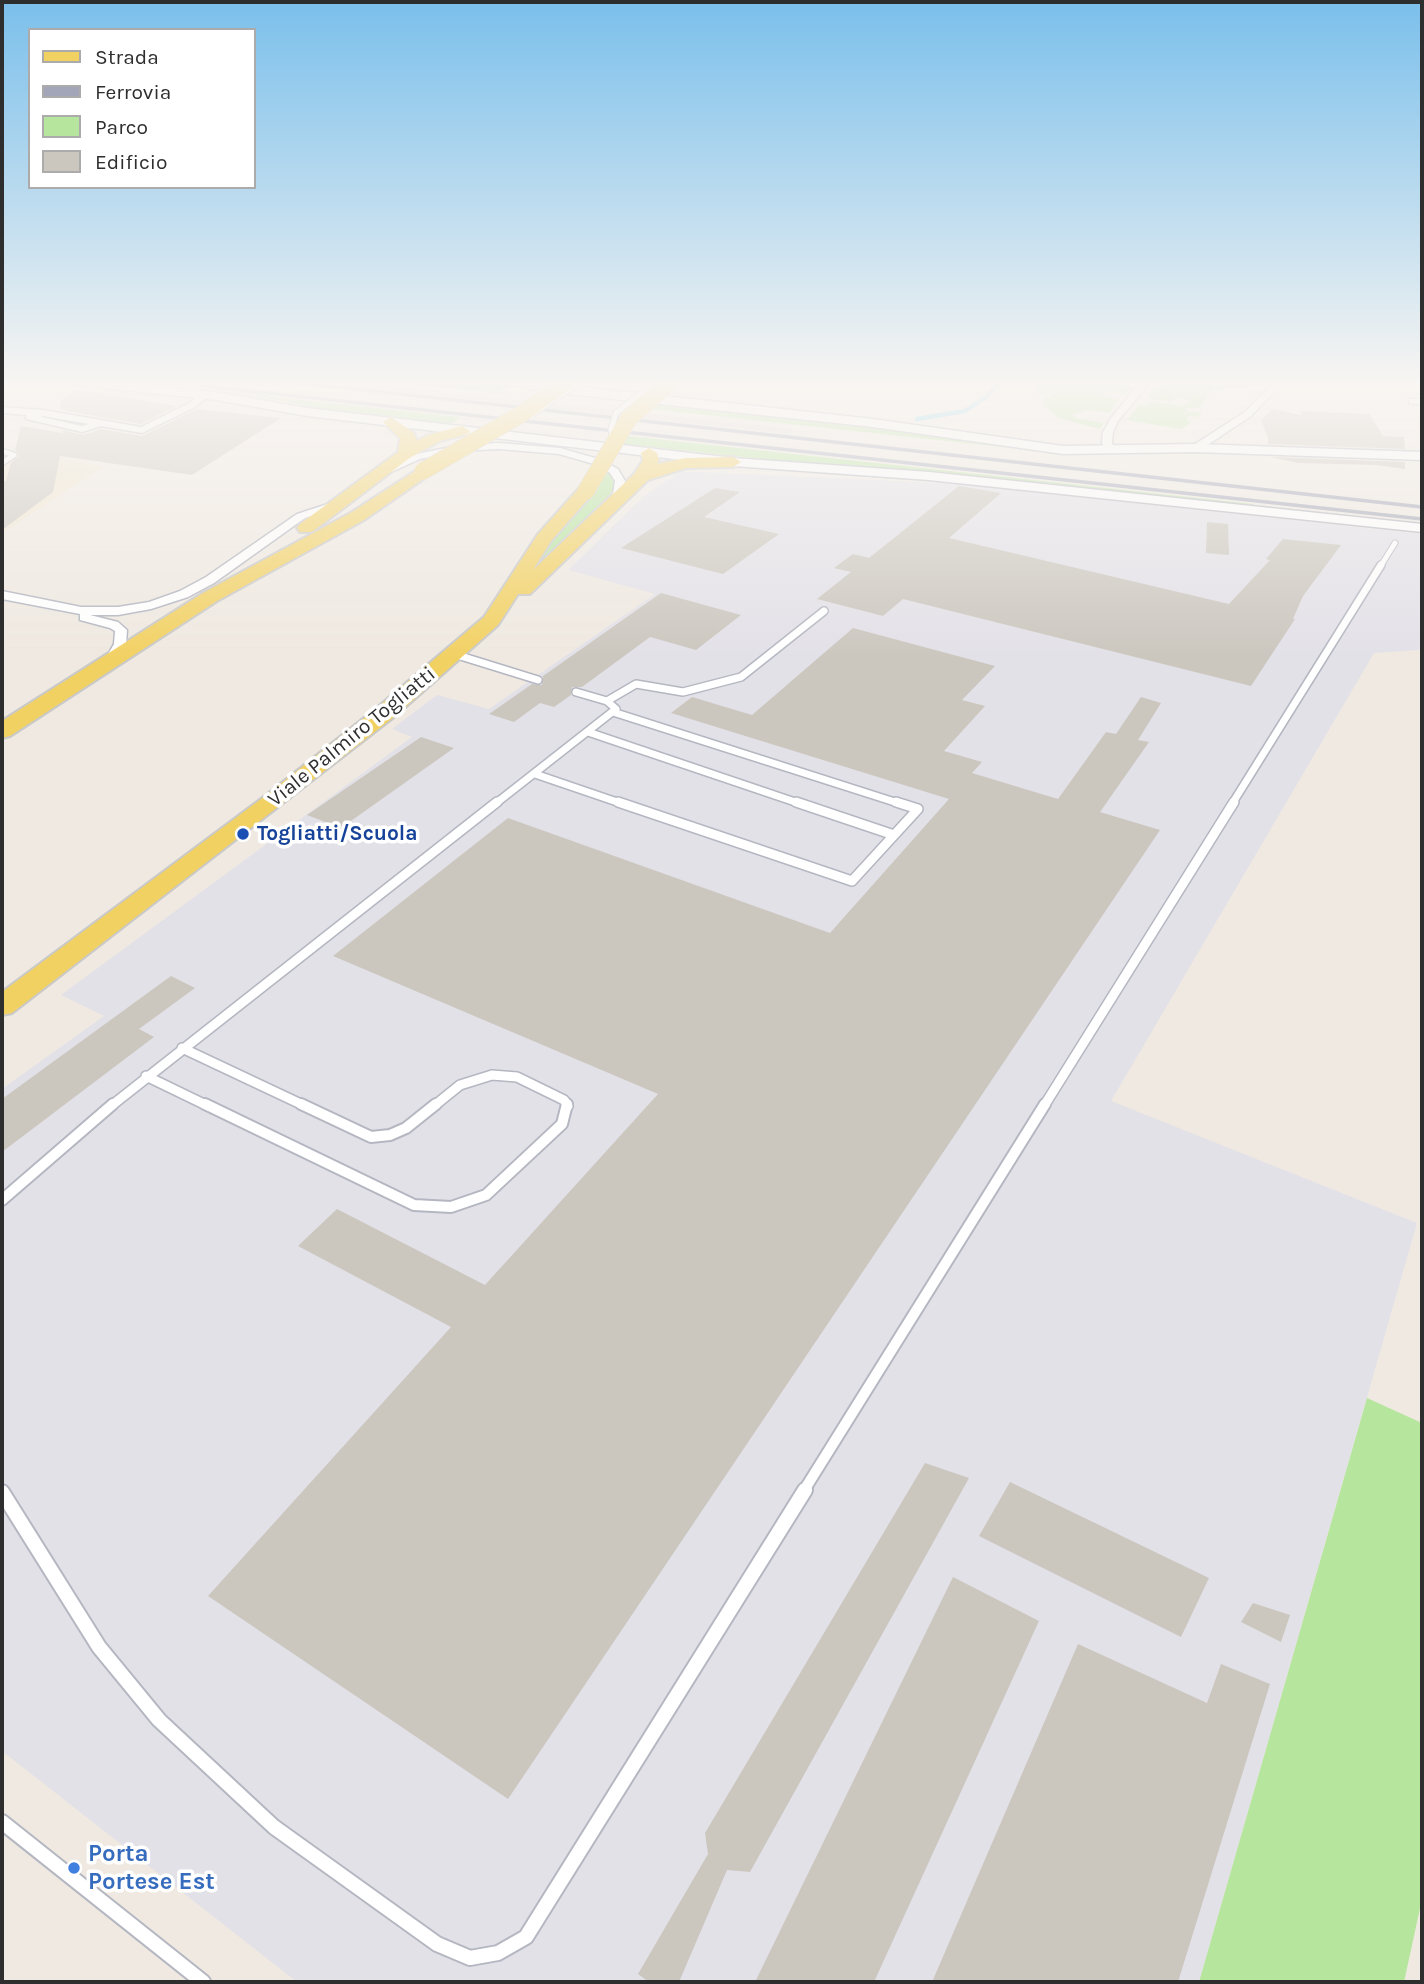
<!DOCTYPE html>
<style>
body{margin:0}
#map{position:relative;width:1424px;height:1984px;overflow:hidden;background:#efe9e1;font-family:Karla,sans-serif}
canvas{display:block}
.frame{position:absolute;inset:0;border:4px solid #2e2e2e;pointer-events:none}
.legend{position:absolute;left:28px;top:28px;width:228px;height:161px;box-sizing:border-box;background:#fff;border:2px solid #ababab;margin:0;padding:9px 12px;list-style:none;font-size:21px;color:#2e2e2e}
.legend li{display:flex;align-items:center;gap:14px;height:35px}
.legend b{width:35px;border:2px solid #ababab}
</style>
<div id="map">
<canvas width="1424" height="1984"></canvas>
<div class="frame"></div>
<ul class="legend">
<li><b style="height:9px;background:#f2d163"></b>Strada</li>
<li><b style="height:9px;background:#a3a6b8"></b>Ferrovia</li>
<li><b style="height:19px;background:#b6e59e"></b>Parco</li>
<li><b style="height:19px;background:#cbc7bf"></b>Edificio</li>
</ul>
</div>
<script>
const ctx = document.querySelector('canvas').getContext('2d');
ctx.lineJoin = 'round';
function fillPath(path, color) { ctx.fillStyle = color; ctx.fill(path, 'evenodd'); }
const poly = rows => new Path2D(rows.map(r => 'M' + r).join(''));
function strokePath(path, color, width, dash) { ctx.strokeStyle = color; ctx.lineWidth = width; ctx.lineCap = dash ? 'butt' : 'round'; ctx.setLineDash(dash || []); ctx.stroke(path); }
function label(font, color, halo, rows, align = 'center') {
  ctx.font = font + ' Karla,sans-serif'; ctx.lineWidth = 7; ctx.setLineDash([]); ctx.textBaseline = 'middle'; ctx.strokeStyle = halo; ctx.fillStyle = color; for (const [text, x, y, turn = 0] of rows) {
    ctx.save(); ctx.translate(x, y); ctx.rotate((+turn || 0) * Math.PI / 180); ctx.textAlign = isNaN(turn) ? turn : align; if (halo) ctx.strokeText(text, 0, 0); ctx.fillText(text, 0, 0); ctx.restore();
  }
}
fillPath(poly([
 [681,471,961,484,1422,534,1422,644,1419,650,1374,653,1111,1101,1417,1223,1199,1982,297,1982,2,1751,2,1089,104,1016,61,995,412,737,392,729,437,695,489,709,655,594,568,570,645,495]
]), '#e3e1e8');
fillPath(poly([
 [28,452,104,467,2,533,2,466]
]), '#f0e6d1');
fillPath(poly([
 [382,381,492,381,512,385,497,393],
 [1019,381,1105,382,1105,381,1140,381,1137,384,1107,381,1106,385,1108,382,1134,387,1126,395,1101,391,1105,393,1102,396,1120,399,1110,413,1089,410,1072,414,1075,418,1104,423,1100,429,1059,418,1042,404,1045,397,1050,398,1051,395,1033,394,1039,386],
 [1161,381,1243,382,1266,381,1260,385,1236,388,1226,386,1222,391,1213,389,1199,408,1183,408,1187,409,1184,416,1188,411,1202,413,1199,417,1189,416,1187,420,1192,422,1181,429,1127,420,1139,405,1145,406,1151,402,1184,406,1190,400,1178,397,1170,402,1147,398,1154,388,1161,388,1165,383],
 [245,394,247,394,460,417,453,423,441,423,316,408],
 [656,403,940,435,1003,447,650,409],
 [628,436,1253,504,1253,505,931,471,798,463,623,444],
 [609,471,615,484,610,496,536,569,552,538],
 [1367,1398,1422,1423,1422,1899,1404,1982,1199,1982]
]), '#b6e59e');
fillPath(poly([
 [304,381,353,386,356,384,334,381,345,381,793,429,790,434,301,382]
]), '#dfdcd8');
strokePath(poly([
 [917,419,965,411,986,397,1001,381]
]), '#75cff0', 4.5);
fillPath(poly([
 [78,390,177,406,141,424,61,410,60,400],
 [196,409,281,418,192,475,60,456,53,492,2,530,2,481,6,481,11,463,19,456,15,450,21,426,63,433,63,430,83,435,101,429,142,436],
 [1273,409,1302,415,1300,411,1369,414,1383,436,1404,437,1405,449,1268,444,1268,437,1261,420],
 [1271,457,1405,462,1405,469,1376,465,1298,463],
 [959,486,1001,493,949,538,1229,604,1270,560,1266,559,1283,539,1341,545,1303,596,1293,619,1295,619,1251,686,903,599,883,616,817,599,851,572,834,568,853,554,869,558],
 [715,488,740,492,704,517,779,534,723,574,621,548],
 [1207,522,1228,524,1229,555,1206,553],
 [661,593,741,615,696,650,650,637,582,687,572,687,571,695,554,707,540,703,514,722,489,714,532,684,542,685,543,676],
 [853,628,995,666,962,700,985,706,944,751,982,762,972,773,1058,799,1106,732,1116,734,1141,697,1161,703,1138,740,1149,742,1100,812,1160,830,508,1799,208,1596,451,1327,298,1246,337,1209,485,1285,658,1094,333,956,508,818,830,933,949,799,671,713,692,697,752,715],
 [421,737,454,748,341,828,307,815],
 [171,976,195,988,139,1029,154,1037,2,1152,2,1099],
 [925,1463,969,1478,750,1872,727,1870,679,1982,649,1982,638,1974,708,1854,705,1833],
 [1010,1482,1209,1578,1181,1637,979,1536],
 [953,1577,1039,1621,874,1982,755,1982],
 [1253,1603,1290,1615,1281,1642,1241,1622],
 [1078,1644,1207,1703,1221,1664,1270,1684,1178,1982,932,1982]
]), '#cbc7bf');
const serviceFar4 = poly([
 [2,451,14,455,2,463],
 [1380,567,1395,543]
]);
const serviceFar3 = poly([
 [454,654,538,680],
 [607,701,636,684,683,692,741,677,824,611],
 [613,712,901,804],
 [588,732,801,804],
 [535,774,623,804],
 [495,804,616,709,607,701,576,692],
 [1232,804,1381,565]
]);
const serviceFar2 = poly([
 [618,802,852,881,918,809,896,802],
 [796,802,894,835],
 [182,1048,305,1106],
 [146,1076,208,1106],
 [111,1106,497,802],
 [434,1106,460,1085,492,1075,517,1077,564,1100,568,1106],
 [1044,1106,1234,802]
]);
const serviceFar1 = poly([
 [205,1104,414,1205,451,1207,486,1195,562,1124,567,1104],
 [301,1104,371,1137,390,1135,406,1128,436,1104],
 [2,1200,113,1104],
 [803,1492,1045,1104]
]);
const service = poly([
 [2,1492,99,1647,159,1720,274,1827,437,1944,470,1958,498,1953,526,1937,805,1490],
 [2,1822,203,1982]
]);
const minor = poly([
 [1141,381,1151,381,1118,421,1113,432,1112,443,1115,449,1106,451,1102,443,1103,432,1111,418,1141,381],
 [1275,381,1285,381,1251,416,1200,450,1192,450,1192,446,1245,412,1275,381],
 [203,392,211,394,195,407,142,433,101,426,82,432,26,419,26,415,2,413,2,407,43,410,141,427,189,403,203,392],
 [43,416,89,424,82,426,41,417,43,416],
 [1409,399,1422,399,1422,405,1409,403,1409,399],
 [499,443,560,448,602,460,618,469,625,481,622,501,617,504,612,501,615,481,610,473,594,464,559,454,499,449,460,451,420,459,389,473,380,471,417,454,460,445,499,443],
 [340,500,344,501,344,505,305,518,214,583,188,597,151,609,118,615,90,615,118,622,127,630,126,644,116,663,106,663,105,660,114,644,115,631,110,628,80,620,80,614,2,599,2,591,81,607,118,607,149,602,180,591,206,577,297,514,340,500]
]);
const tertiary = poly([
 [68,381,107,381,216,392,307,408,733,458,929,472,1422,524,1422,532,929,480,733,466,307,416,216,400,74,385,68,381],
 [503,381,529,381,873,419,1063,446,1196,444,1422,452,1422,460,1196,452,1063,454,873,427,548,392,509,385,503,381]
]);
const primary = poly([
 [391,417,414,433,417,441,428,435,462,426,470,431,468,434,440,441,411,457,312,532,300,532,297,528,300,524,398,452,400,438,383,422,391,417],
 [649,448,657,453,659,460,657,464,686,458,733,457,741,462,733,467,686,468,648,480,530,594,518,594,498,625,394,717,12,1013,2,1015,2,992,265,796,378,707,484,617,538,534,580,487,592,487,595,491,551,541,533,570,635,473,643,460,641,453,649,448],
 [423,466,429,467,431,471,429,475,364,520,217,601,10,736,2,738,2,721,203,593,352,512,423,466]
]);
strokePath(serviceFar4, '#b4b7c1', 7);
strokePath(serviceFar3, '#b4b7c1', 10);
strokePath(serviceFar2, '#b4b7c1', 12);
strokePath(serviceFar1, '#b4b7c1', 14);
strokePath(service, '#b4b7c1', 18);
strokePath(minor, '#b4b7c1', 3);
strokePath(tertiary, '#b4b7c1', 3);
strokePath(primary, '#c9c9c9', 4);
strokePath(serviceFar4, '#fff', 5);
strokePath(serviceFar3, '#fff', 7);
strokePath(serviceFar2, '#fff', 9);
strokePath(serviceFar1, '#fff', 10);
strokePath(service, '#fff', 14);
fillPath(minor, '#fff');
fillPath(tertiary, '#fff');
fillPath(primary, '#f2d163');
strokePath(poly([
 [158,381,1422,519],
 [282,381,1422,507]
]), '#a3a6b8', 3.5);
const serviceBridge = poly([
 [533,414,581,381],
 [613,441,611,429,616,413,656,381]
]);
const primaryBridge = poly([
 [423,471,523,413,566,381],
 [586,491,629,418,671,381]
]);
strokePath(serviceBridge, '#b4b7c1', 7, []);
strokePath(primaryBridge, '#c9c9c9', 18, []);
strokePath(serviceBridge, '#fff', 5);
strokePath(primaryBridge, '#f2d163', 17);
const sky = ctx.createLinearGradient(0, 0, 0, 659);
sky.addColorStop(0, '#7abfeb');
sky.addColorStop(0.58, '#f8f5f2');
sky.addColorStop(1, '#f8f5f200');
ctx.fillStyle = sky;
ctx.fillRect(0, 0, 1424, 659);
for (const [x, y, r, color] of [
 [243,834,7,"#1a4fb4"],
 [74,1868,7,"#3f7fe0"]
]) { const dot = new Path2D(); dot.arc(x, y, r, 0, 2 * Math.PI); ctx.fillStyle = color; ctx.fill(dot); strokePath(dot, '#fff', 2.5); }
label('21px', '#2e2e2e', '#fff', [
 ["Viale Palmiro Togliatti",352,737,-39]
]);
label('bold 21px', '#164399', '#fff', [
 ["Togliatti/Scuola",257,834]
], 'left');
label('bold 24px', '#366cbe', '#fff', [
 ["Porta",88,1854],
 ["Portese Est",88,1882]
], 'left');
</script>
